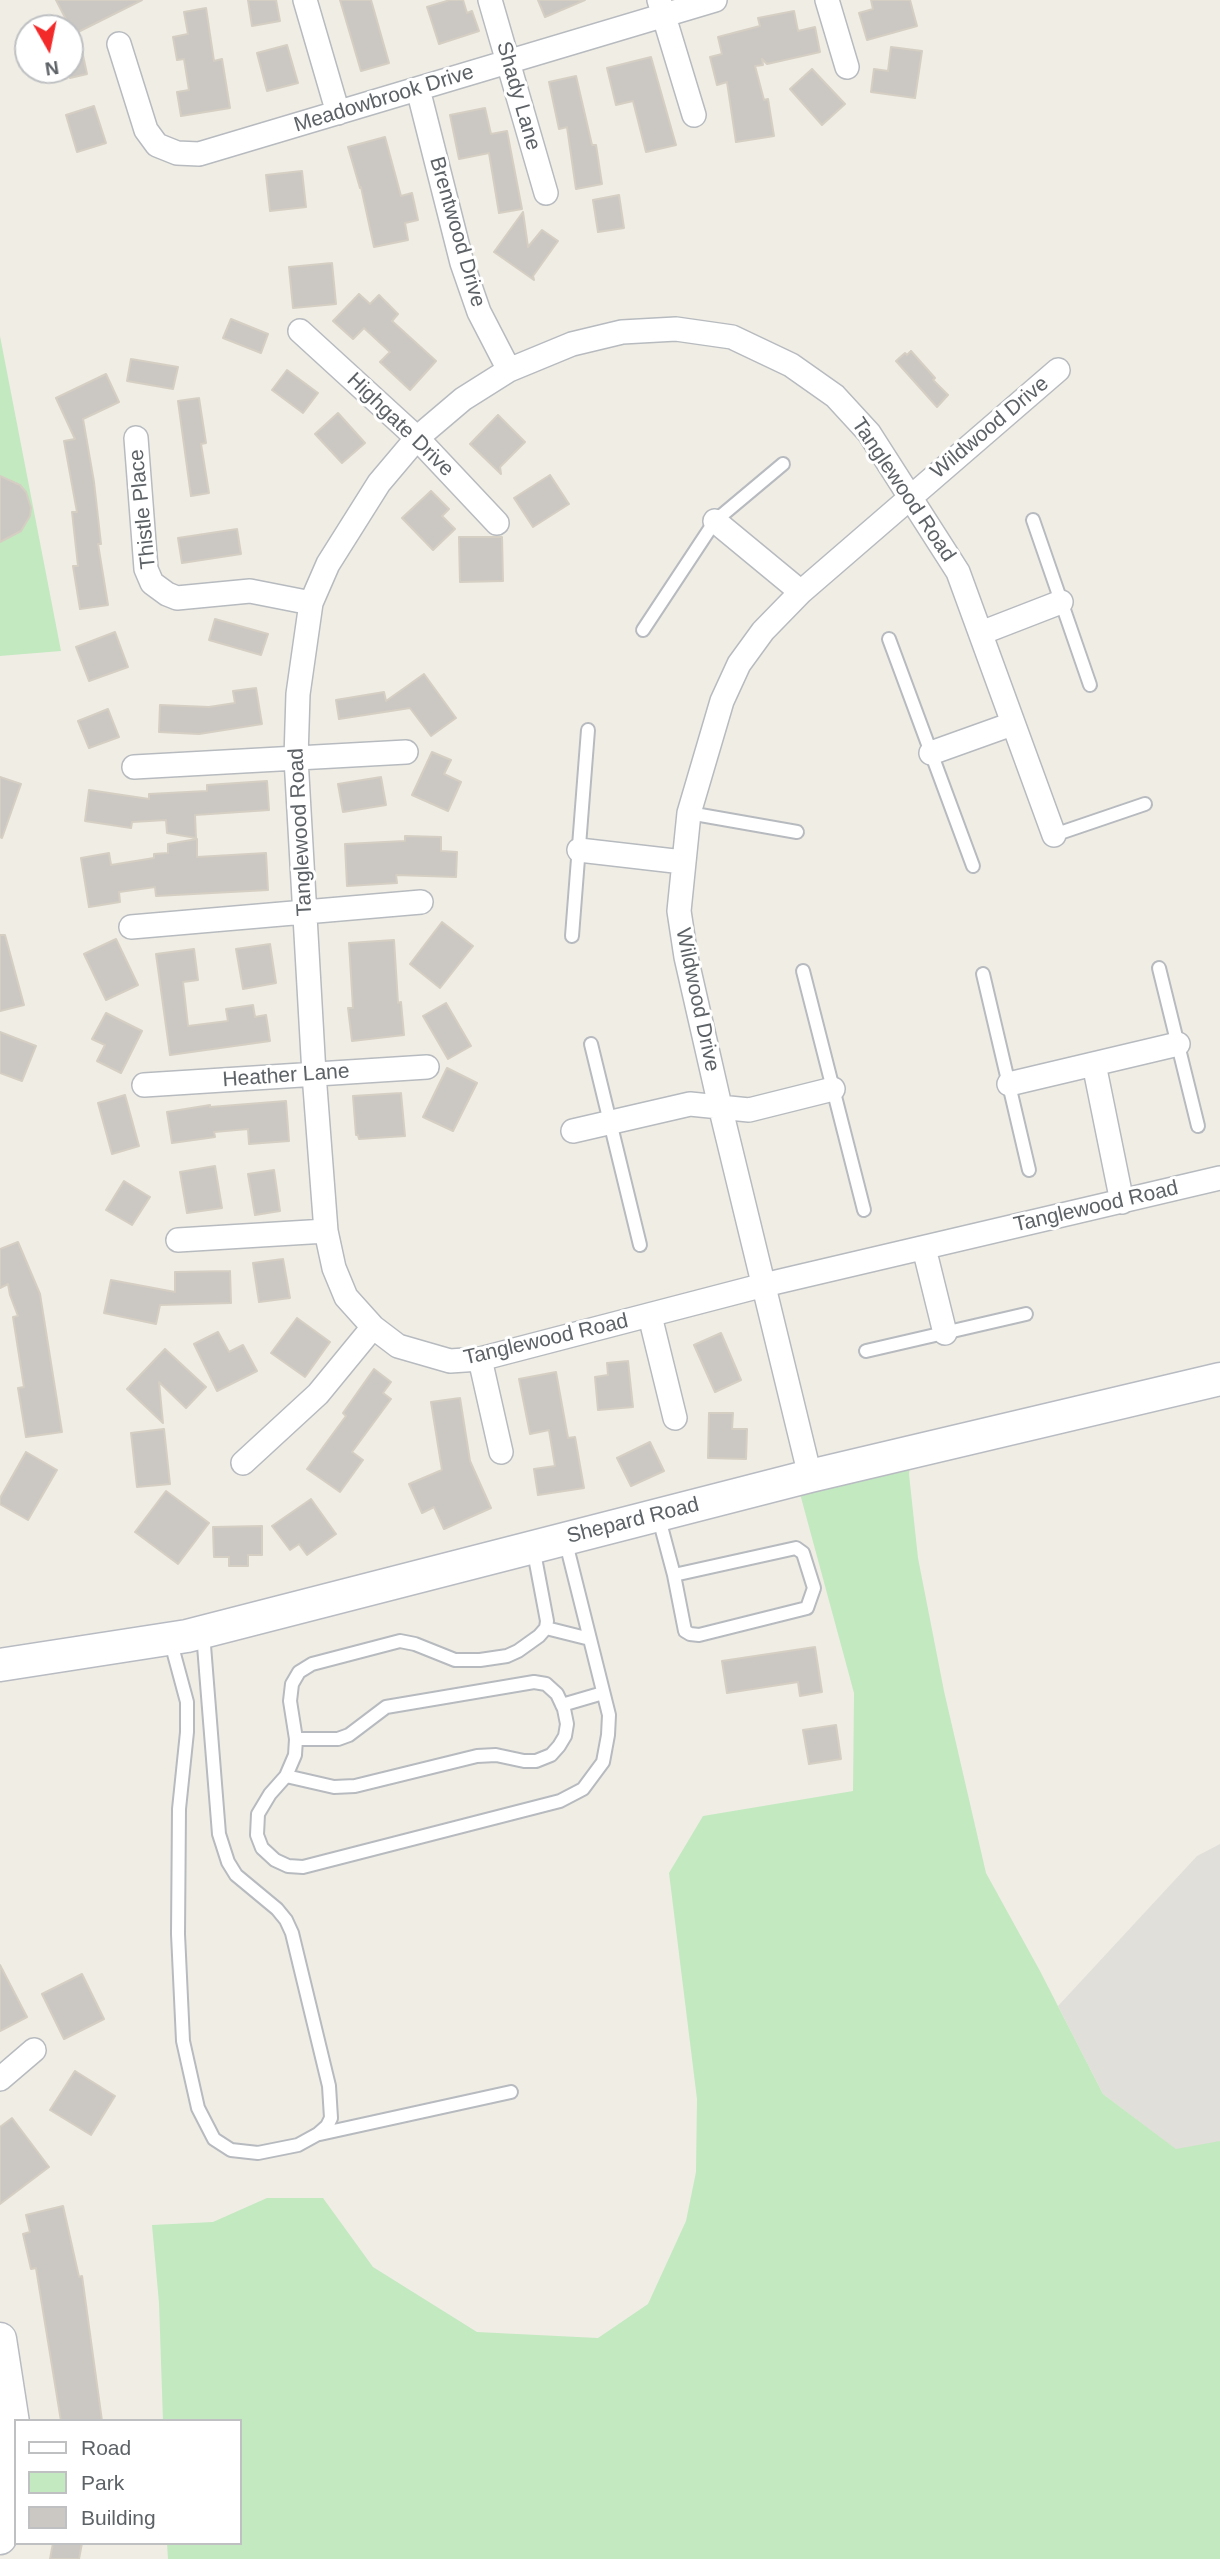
<!DOCTYPE html>
<style>
body{margin:0}
#map{position:relative;width:1220px;height:2559px;overflow:hidden;background:#f0ede5;font-family:Arial,sans-serif}
canvas{display:block}
.legend{position:absolute;left:14px;top:2419px;width:228px;height:126px;box-sizing:border-box;background:#fff;border:2px solid #bec0c2;margin:0;padding:9px 12px;list-style:none;font-size:21px;color:#5d6266}
.legend li{display:flex;align-items:center;gap:14px;height:35px}
.legend b{width:35px;border:2px solid #bec0c2}
.north{position:absolute;left:14px;top:14px;width:70px;height:70px;box-sizing:border-box;background:#fff;border:2px solid #bec0c2;border-radius:50%;rotate:171deg;font-size:19px;font-weight:700;line-height:28px;text-align:center;color:#5d6266}
.north::after{content:'';display:block;margin:auto;width:24px;height:32px;background:#f22a29;clip-path:polygon(50% 0,100% 100%,50% 72%,0 100%)}
</style>
<div id="map">
<canvas width="1220" height="2559"></canvas>
<ul class="legend">
<li><b style="height:9px;background:#fff"></b>Road</li>
<li><b style="height:19px;background:#c3e9c0"></b>Park</li>
<li><b style="height:19px;background:#cbc7c2"></b>Building</li>
</ul>
<div class="north">N</div>
</div>
<script>
const ctx = document.querySelector('canvas').getContext('2d');
ctx.lineJoin = 'round';
function fillPath(path, color) { ctx.fillStyle = color; ctx.fill(path, 'evenodd'); }
const poly = rows => new Path2D(rows.map(r => 'M' + r).join(''));
function strokePath(path, color, width, dash) { ctx.strokeStyle = color; ctx.lineWidth = width; ctx.lineCap = dash ? 'butt' : 'round'; ctx.setLineDash(dash || []); ctx.stroke(path); }
function label(font, color, halo, rows, align = 'center') {
  ctx.font = font + ' Arial,sans-serif'; ctx.lineWidth = 6; ctx.setLineDash([]); ctx.textBaseline = 'middle'; ctx.strokeStyle = halo; ctx.fillStyle = color; for (const [text, x, y, turn = 0] of rows) {
    ctx.save(); ctx.translate(x, y); ctx.rotate((+turn || 0) * Math.PI / 180); ctx.textAlign = isNaN(turn) ? turn : align; if (halo) ctx.strokeText(text, 0, 0); ctx.fillText(text, 0, 0); ctx.restore();
  }
}
fillPath(poly([
 [1220,1844,1220,2153,1178,2151,1103,2094,1058,2006,1197,1856]
]), '#e1dfd9');
fillPath(poly([
 [0,336,61,651,0,656],
 [910,1464,909,1474,918,1558,944,1691,986,1873,1040,1971,1103,2094,1176,2149,1220,2141,1220,2559,168,2559,167,2543,240,2543,240,2421,163,2421,159,2303,152,2225,213,2222,267,2198,323,2198,373,2267,477,2332,598,2338,648,2304,686,2221,696,2172,697,2099,669,1873,703,1816,853,1791,854,1693,799,1490]
]), '#c3e9c0');
const building = poly([
 [56,0,142,0,78,32,87,74,70,78,71,29,56,0],
 [248,0,276,0,280,21,252,26,248,0],
 [340,0,371,0,389,63,361,71,340,0],
 [450,0,463,0,467,13,472,11,479,31,439,44,427,7,450,0],
 [538,0,585,0,545,17,538,0],
 [871,0,910,0,917,26,867,40,859,13,873,9,871,0],
 [206,8,214,61,222,59,230,108,181,116,177,92,189,90,184,59,177,60,173,37,188,34,184,12,206,8],
 [794,11,798,31,815,27,820,52,767,64,762,59,763,65,755,66,764,100,768,99,774,136,736,142,727,82,717,85,710,57,722,54,718,37,760,26,758,18,794,11],
 [287,45,298,83,267,91,257,53,287,45],
 [891,47,922,51,915,98,871,92,874,69,888,71,891,47],
 [651,57,676,145,646,152,633,101,616,105,607,68,651,57],
 [812,69,845,104,822,125,790,89,812,69],
 [576,76,592,145,596,145,602,184,576,189,567,127,559,129,549,82,576,76],
 [94,106,106,143,77,152,66,115,94,106],
 [485,108,491,134,507,131,522,209,499,213,489,153,459,159,450,115,485,108],
 [385,137,401,196,412,193,418,220,405,223,408,240,374,247,361,187,360,188,348,147,385,137],
 [302,171,306,207,270,211,266,175,302,171],
 [619,195,624,228,598,232,593,200,619,195],
 [523,212,528,247,542,230,558,241,533,276,534,280,494,252,523,212],
 [332,263,336,304,293,308,289,267,332,263],
 [359,294,370,304,379,295,398,314,392,321,436,361,410,390,380,362,390,352,364,328,353,339,333,321,359,294],
 [231,319,268,334,261,353,223,338,231,319],
 [911,351,935,378,933,380,948,395,937,407,896,361,905,353,907,355,911,351],
 [131,359,178,367,173,389,127,381,131,359],
 [287,370,318,393,303,413,272,390,287,370],
 [106,374,119,402,83,419,94,482,101,544,98,544,108,605,80,609,73,566,78,566,72,512,77,512,64,441,75,439,56,398,106,374],
 [199,398,206,443,201,444,209,493,191,496,178,401,199,398],
 [338,413,365,443,342,463,315,434,338,413],
 [498,415,525,442,500,467,501,474,470,444,498,415],
 [550,475,569,504,533,527,514,498,550,475],
 [0,476,20,485,26,492,31,508,30,516,21,531,0,542,0,476],
 [431,491,449,509,442,516,455,529,433,550,402,518,431,491],
 [237,529,241,554,182,563,178,538,237,529],
 [459,537,502,537,503,581,460,582,459,537],
 [215,619,268,634,261,655,209,640,215,619],
 [115,632,128,667,89,681,76,647,115,632],
 [424,674,456,718,431,736,410,708,339,719,336,700,384,692,386,701,424,674],
 [256,688,262,724,199,734,159,732,160,705,209,707,235,703,233,691,256,688],
 [108,709,119,737,89,748,78,721,108,709],
 [432,752,451,760,444,774,461,782,448,811,412,795,432,752],
 [0,777,21,784,2,838,0,837,0,777],
 [381,777,386,805,343,812,338,784,381,777],
 [267,781,269,810,195,815,196,838,167,833,166,820,132,822,131,828,85,821,89,790,149,799,149,794,207,791,207,785,267,781],
 [405,836,441,837,441,851,457,852,456,877,396,875,397,883,347,886,345,844,405,841,405,836],
 [197,839,197,857,266,853,268,890,156,896,155,887,119,892,120,902,89,907,81,858,109,853,111,865,154,858,154,854,168,853,168,844,197,839],
 [442,922,473,946,440,988,410,964,442,922],
 [0,935,5,935,24,1005,0,1011,0,935],
 [116,939,138,985,106,1000,84,954,116,939],
 [394,940,398,1003,401,1002,404,1035,352,1041,348,1008,353,1008,349,943,394,940],
 [270,944,276,983,243,989,236,949,270,944],
 [194,949,198,980,183,982,188,1026,228,1021,226,1009,253,1005,255,1017,266,1015,270,1041,170,1055,156,954,194,949],
 [446,1003,471,1046,448,1059,423,1016,446,1003],
 [106,1013,142,1031,121,1073,97,1061,105,1045,92,1039,106,1013],
 [0,1032,36,1046,22,1081,0,1073,0,1032],
 [447,1068,477,1083,453,1131,423,1117,447,1068],
 [401,1093,405,1136,359,1139,358,1135,356,1135,353,1096,401,1093],
 [125,1095,139,1146,112,1154,98,1103,125,1095],
 [286,1101,289,1141,249,1144,248,1129,214,1132,215,1137,172,1143,167,1112,210,1105,210,1107,286,1101],
 [215,1166,222,1208,187,1213,180,1172,215,1166],
 [274,1170,280,1211,255,1215,248,1174,274,1170],
 [124,1181,150,1197,132,1225,106,1210,124,1181],
 [18,1242,40,1294,62,1432,26,1437,18,1388,24,1387,13,1317,18,1316,10,1295,8,1284,0,1288,0,1249,18,1242],
 [283,1259,290,1298,259,1302,253,1263,283,1259],
 [230,1271,231,1303,160,1305,156,1324,104,1313,111,1280,175,1292,175,1272,230,1271],
 [297,1318,330,1342,305,1377,271,1353,297,1318],
 [218,1332,229,1352,243,1345,257,1371,217,1391,194,1344,218,1332],
 [721,1333,741,1380,715,1392,694,1345,721,1333],
 [165,1349,206,1387,186,1408,159,1382,163,1423,127,1389,165,1349],
 [628,1361,633,1407,598,1410,595,1377,608,1375,607,1363,628,1361],
 [374,1369,391,1382,383,1393,391,1399,352,1452,363,1460,340,1492,307,1469,346,1416,343,1413,374,1369],
 [556,1372,568,1438,575,1437,584,1488,538,1495,534,1469,555,1466,549,1430,530,1434,519,1379,556,1372],
 [460,1398,470,1461,491,1508,444,1529,434,1507,422,1513,409,1484,442,1470,431,1402,460,1398],
 [709,1413,733,1413,732,1429,747,1429,746,1459,708,1458,709,1413],
 [164,1429,170,1484,137,1487,131,1433,164,1429],
 [650,1442,664,1471,631,1486,617,1458,650,1442],
 [26,1452,57,1470,28,1520,0,1504,0,1498,26,1452],
 [166,1491,209,1523,178,1564,135,1532,166,1491],
 [311,1499,336,1534,307,1555,299,1544,290,1550,272,1526,311,1499],
 [262,1526,262,1555,248,1555,248,1566,229,1566,229,1557,214,1557,213,1527,262,1526],
 [815,1647,822,1692,800,1696,798,1682,727,1693,722,1661,815,1647],
 [836,1725,841,1759,809,1764,803,1730,836,1725],
 [0,1965,27,2017,0,2031,0,1965],
 [82,1974,104,2019,64,2039,42,1994,82,1974],
 [75,2071,115,2096,91,2135,50,2110,75,2071],
 [12,2118,49,2167,0,2204,0,2127,12,2118],
 [63,2206,79,2277,82,2276,102,2421,61,2421,36,2268,31,2269,23,2234,30,2232,26,2215,63,2206],
 [53,2543,82,2543,79,2559,50,2559,53,2543]
]);
fillPath(building, '#cbc7c2');
strokePath(building, '#d5cec3', 2);
const lane = poly([
 [1033,520,1090,685],
 [643,630,715,521,783,464],
 [889,639,973,866],
 [689,813,797,832],
 [1054,835,1145,804],
 [572,936,588,730],
 [1159,968,1198,1126],
 [803,971,864,1210],
 [983,974,1029,1170],
 [591,1044,640,1245],
 [866,1351,1026,1314],
 [658,1515,674,1575,685,1631,690,1634,699,1635,807,1608,814,1588,803,1553,796,1548,674,1575],
 [533,1547,547,1621,546,1628,539,1636,518,1651,507,1656,480,1660,455,1660,415,1644,400,1641,312,1664,299,1672,292,1684,290,1701,296,1739,295,1755,286,1776,270,1794,258,1814,257,1835,262,1848,275,1860,288,1866,303,1867,560,1801,583,1789,603,1762,608,1735,609,1715,565,1539],
 [546,1628,590,1639],
 [170,1639,187,1702,187,1732,179,1809,178,1934,183,2041,198,2108,214,2139,231,2150,258,2153,298,2145,318,2134,327,2126,331,2118,329,2086,292,1933,286,1920,277,1909,236,1875,228,1862,219,1834,203,1633],
 [562,1705,603,1693],
 [286,1776,334,1787,355,1786,477,1756,496,1755,524,1761,536,1761,551,1755,559,1746,565,1736,567,1724,564,1709,557,1694,546,1684,534,1682,386,1707,349,1735,338,1739,296,1739],
 [320,2134,511,2092]
]);
const street = poly([
 [305,0,338,113],
 [490,0,546,193],
 [659,0,694,115],
 [827,0,847,67],
 [119,44,146,130,157,145,177,153,199,154,715,0],
 [418,89,462,263,479,312,509,370],
 [300,331,417,438,497,523],
 [136,438,146,569,152,583,167,594,177,598,250,591,311,603],
 [715,521,801,592],
 [981,633,1061,602],
 [931,753,1012,724],
 [134,767,406,752],
 [1054,835,958,572,869,433,835,396,791,365,732,337,676,329,622,332,572,344,509,370,463,399,417,438,379,483,328,564,311,603,298,694,296,758,314,1074,326,1231,334,1268,346,1297,373,1327,398,1346,450,1361,480,1359,764,1285,1220,1178],
 [579,850,683,862],
 [131,927,421,902],
 [1094,1064,1122,1202],
 [1009,1084,1178,1044],
 [144,1085,427,1067],
 [573,1131,690,1104,749,1110,833,1089],
 [178,1240,326,1231],
 [924,1248,945,1333],
 [650,1316,675,1418],
 [480,1359,501,1452],
 [243,1463,318,1394,373,1327],
 [810,1476,720,1106,686,957,679,911,689,813,722,701,739,664,763,631,801,592,1058,370],
 [0,2079,34,2050]
]);
const secondary = poly([
 [0,1665,187,1636,810,1476,1220,1379],
 [0,2339,13,2423,14,2464,0,2538]
]);
strokePath(lane, '#b7bbbf', 16);
strokePath(street, '#b7bbbf', 26);
strokePath(secondary, '#b8bcc2', 35);
strokePath(lane, '#fff', 12);
strokePath(street, '#fff', 23);
strokePath(secondary, '#fff', 32);
label('21px', '#5d6266', '#fff', [
 ["Shady Lane",518,96,74],
 ["Meadowbrook Drive",384,99,-17],
 ["Brentwood Drive",457,232,74],
 ["Highgate Drive",400,425,44],
 ["Wildwood Drive",990,428,-40],
 ["Tanglewood Road",903,490,56],
 ["Thistle Place",143,509,-96],
 ["Tanglewood Road",301,832,-93],
 ["Wildwood Drive",697,1000,78],
 ["Heather Lane",286,1076,-4],
 ["Tanglewood Road",1096,1207,-13],
 ["Tanglewood Road",546,1340,-13],
 ["Shepard Road",633,1521,-14]
]);
</script>
